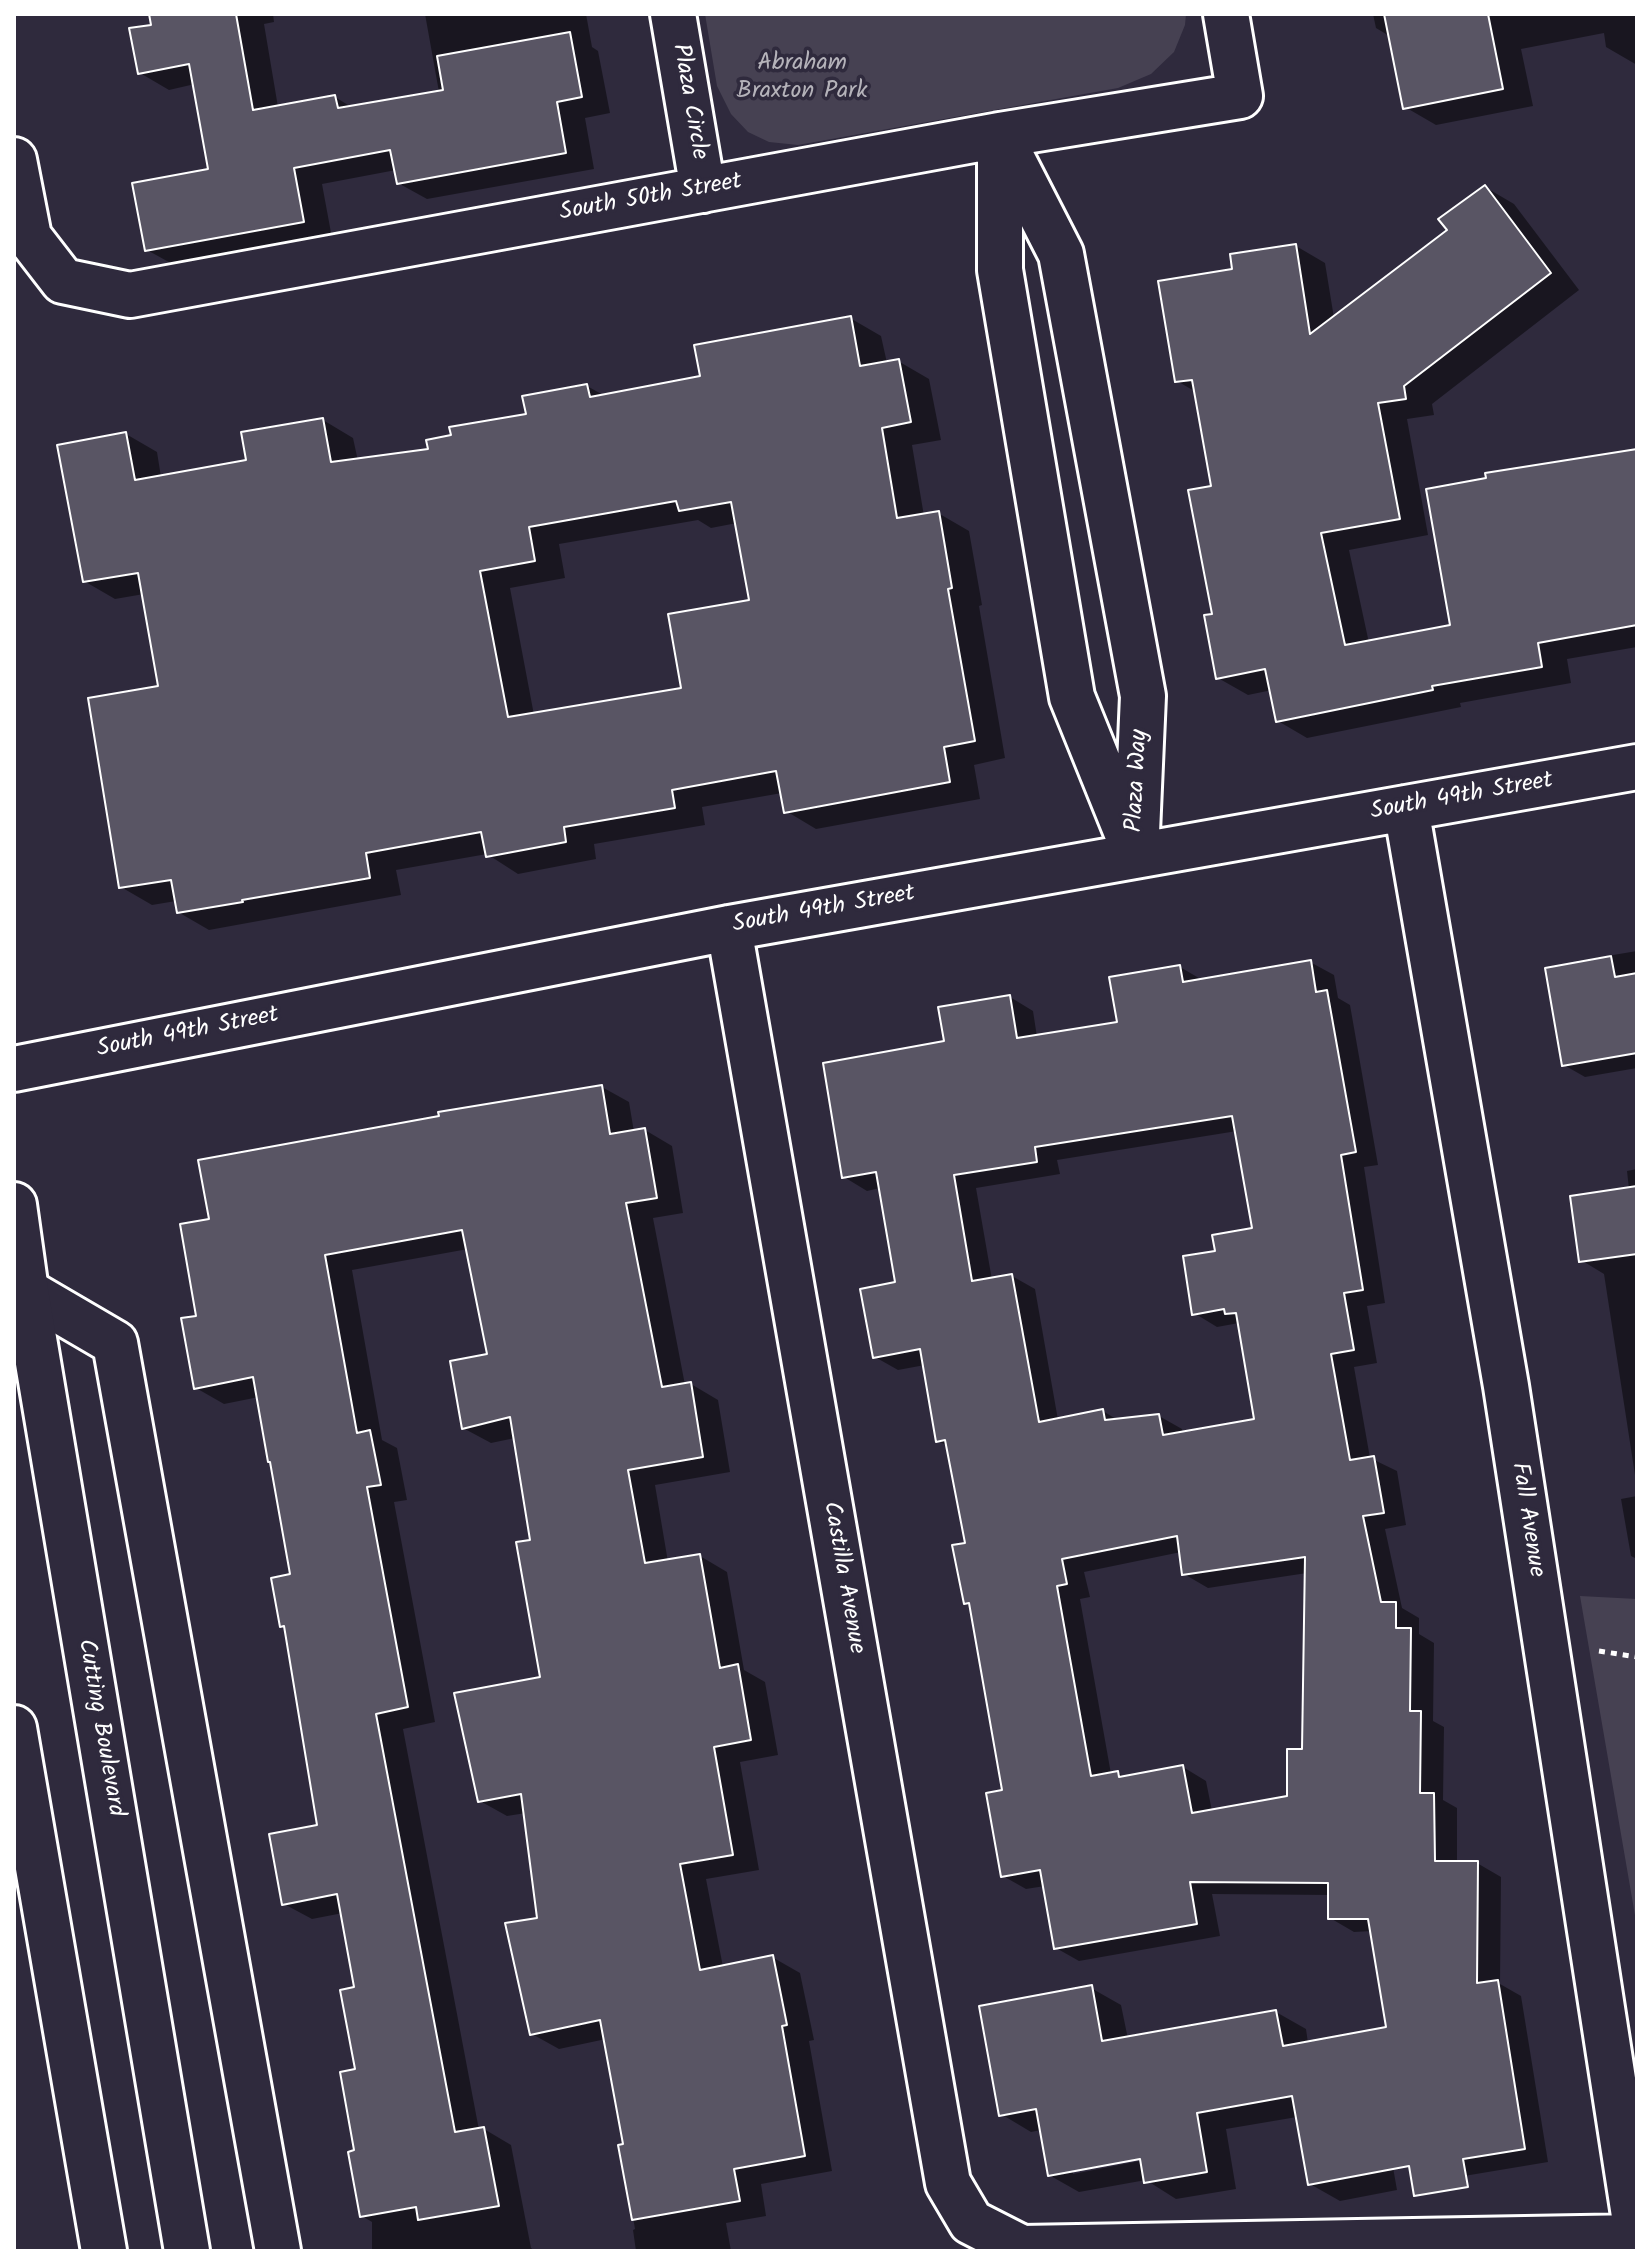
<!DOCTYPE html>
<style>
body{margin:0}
#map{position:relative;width:1651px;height:2265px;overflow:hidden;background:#2f2a3d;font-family:Kalam,sans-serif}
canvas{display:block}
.frame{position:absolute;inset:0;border:16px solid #fff;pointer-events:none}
</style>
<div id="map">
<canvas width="1651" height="2265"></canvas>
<div class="frame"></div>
</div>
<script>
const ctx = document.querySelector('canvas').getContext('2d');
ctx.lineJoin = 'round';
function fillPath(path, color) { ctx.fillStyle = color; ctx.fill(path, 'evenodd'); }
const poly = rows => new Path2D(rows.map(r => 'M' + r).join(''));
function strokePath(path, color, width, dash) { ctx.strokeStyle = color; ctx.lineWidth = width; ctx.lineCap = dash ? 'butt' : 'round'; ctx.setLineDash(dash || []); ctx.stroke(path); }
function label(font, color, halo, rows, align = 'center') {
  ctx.font = font + ' Kalam,sans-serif'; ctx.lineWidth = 7; ctx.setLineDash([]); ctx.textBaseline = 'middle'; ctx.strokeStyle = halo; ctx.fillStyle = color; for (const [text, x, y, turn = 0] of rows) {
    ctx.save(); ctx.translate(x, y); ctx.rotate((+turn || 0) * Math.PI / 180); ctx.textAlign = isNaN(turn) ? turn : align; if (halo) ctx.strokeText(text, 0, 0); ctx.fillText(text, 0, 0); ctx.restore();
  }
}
fillPath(poly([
 [705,14,1186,14,1185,25,1174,52,1151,74,1118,88,798,145,769,142,748,132,731,114,717,86],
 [1580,1596,1637,1599,1637,1927]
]), '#464152');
fillPath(poly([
 [151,14,273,14,274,22,264,24,278,107,335,97,353,108,439,92,425,14,586,14,592,47,598,51,610,113,585,118,594,169,427,199,398,183,396,170,322,184,332,238,176,266,147,250,210,171,195,84,169,90,140,73,153,26],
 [1373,14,1637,14,1637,65,1606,47,1604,33,1521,49,1533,106,1436,125,1405,107,1391,37,1376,28],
 [1485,187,1514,204,1579,290,1432,404,1434,415,1407,419,1428,535,1349,550,1369,643,1452,626,1637,451,1637,647,1567,659,1571,683,1460,703,1461,707,1307,738,1278,721,1272,690,1248,695,1218,678,1214,615,1213,487,1196,392,1177,381,1235,271,1296,246,1325,263,1334,318,1450,230],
 [850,318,881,336,887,363,898,361,929,379,941,440,912,445,924,516,938,513,969,531,982,605,979,606,1005,758,974,765,980,799,816,829,786,811,782,793,702,807,705,825,594,844,596,859,518,874,487,854,396,870,401,895,209,930,178,912,176,901,152,905,121,887,160,687,144,594,115,599,84,581,126,434,157,452,161,477,248,462,323,420,353,438,358,461,430,451,528,416,587,386,605,396,702,378],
 [698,520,711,528,737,523,752,602,684,689,534,715,510,588,565,578,559,544],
 [1637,951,1637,1068,1585,1077,1564,1065,1577,961],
 [1310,962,1334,975,1338,998,1350,1005,1378,1165,1364,1167,1385,1303,1367,1306,1377,1363,1354,1367,1370,1458,1397,1471,1406,1525,1385,1529,1402,1608,1419,1618,1419,1634,1434,1643,1433,1721,1444,1727,1443,1800,1457,1808,1457,1863,1477,1863,1501,1877,1500,1984,1521,1996,1548,2162,1452,2178,1388,2029,1372,1931,1354,1932,1330,1918,1330,1895,1212,1894,1220,1936,1079,1961,1056,1948,1045,1886,1026,1889,1003,1876,1004,1792,971,1606,966,1603,967,1545,948,1446,938,1441,925,1365,898,1370,875,1357,897,1284,880,1188,867,1191,844,1177,946,1043,1010,997,1033,1011,1037,1037,1120,1024,1180,967,1204,981],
 [1237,1131,1255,1230,1217,1253,1194,1313,1217,1327,1239,1323,1257,1420,1183,1433,1182,1429,1159,1416,1119,1421,1103,1411,1058,1420,1035,1289,1012,1276,992,1280,976,1188,1060,1174,1057,1160],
 [1181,1552,1184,1574,1208,1588,1307,1573,1304,1751,1289,1798,1212,1811,1206,1781,1183,1767,1125,1777,1118,1773,1111,1774,1080,1599,1090,1597,1084,1572],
 [602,1087,629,1102,634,1132,645,1130,672,1146,683,1213,653,1218,685,1385,691,1384,718,1400,730,1472,655,1485,668,1562,700,1556,727,1572,744,1670,765,1682,778,1755,740,1762,759,1870,706,1879,723,1967,772,1957,800,1973,814,2040,809,2041,832,2171,761,2184,766,2216,726,2223,731,2251,636,2251,633,2230,635,2229,621,2147,625,2146,606,2039,559,2049,532,2034,540,1919,526,1813,507,1816,480,1801,542,1679,532,1542,515,1438,491,1443,463,1428,489,1356,468,1249,352,1270,382,1440,397,1448,407,1500,394,1502,435,1722,403,1729,479,2130,484,2129,511,2145,531,2248,535,2251,372,2251,372,2222,362,2216,356,2152,356,1989,343,1913,312,1919,284,1904,319,1827,286,1628,282,1625,292,1576,259,1397,224,1404,196,1388,198,1317,212,1221],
 [1637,1169,1637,1488,1604,1274,1581,1260,1629,1189,1627,1171],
 [1637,1496,1637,1559,1631,1556,1621,1499],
 [1091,1988,1121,2005,1128,2039,1276,2012,1306,2029,1308,2043,1373,2054,1397,2190,1340,2201,1310,2184,1297,2117,1226,2129,1236,2189,1176,2199,1146,2180,1079,2192,1049,2175,1041,2130,1031,2132,1001,2114],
 [1149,2155,1150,2159,1073,2174,1073,2170]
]), '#0007');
const building = poly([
 [149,14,236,14,253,110,335,95,338,108,443,90,437,56,570,32,582,97,557,102,566,153,397,184,390,150,294,168,304,222,145,251,132,183,208,169,189,64,138,74,129,28,151,25,149,14],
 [1384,14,1488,14,1503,89,1403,109,1384,14],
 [1485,185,1551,273,1404,386,1406,399,1378,403,1400,519,1321,533,1345,645,1450,625,1426,489,1486,478,1485,473,1637,449,1637,625,1538,643,1542,667,1432,686,1433,690,1276,722,1265,669,1216,679,1204,615,1212,614,1188,490,1211,486,1192,380,1175,382,1158,281,1232,269,1230,254,1296,244,1310,334,1447,230,1438,219,1485,185],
 [851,316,860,366,899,359,911,422,882,428,897,518,939,511,952,588,948,589,975,741,944,747,950,782,784,813,776,771,672,790,675,808,564,827,566,842,486,857,481,832,366,853,370,878,242,900,243,902,177,913,171,880,119,888,88,698,158,686,138,573,83,582,57,445,126,432,135,480,246,460,241,432,323,418,331,462,428,449,426,440,451,435,449,427,526,414,522,396,587,384,590,397,700,376,694,345,851,316],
 [676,501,679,511,731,502,749,600,668,614,681,688,508,717,480,571,535,561,529,527,676,501],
 [1611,956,1615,977,1637,973,1637,1053,1562,1066,1545,968,1611,956],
 [1311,960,1316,992,1327,990,1356,1152,1341,1155,1363,1290,1344,1293,1354,1350,1331,1354,1350,1460,1374,1456,1384,1513,1363,1516,1381,1602,1396,1602,1396,1628,1411,1628,1410,1711,1421,1711,1420,1793,1434,1793,1435,1861,1478,1861,1477,1983,1498,1980,1525,2149,1463,2159,1468,2187,1414,2196,1409,2166,1308,2185,1292,2096,1197,2113,1207,2172,1144,2183,1140,2159,1048,2176,1036,2109,999,2116,979,2006,1092,1985,1102,2041,1276,2010,1283,2046,1386,2027,1368,1919,1328,1919,1328,1883,1190,1882,1197,1924,1054,1949,1040,1870,1001,1877,986,1793,1002,1790,969,1603,964,1604,952,1545,965,1543,945,1440,936,1442,920,1349,873,1358,860,1289,895,1282,876,1172,842,1178,823,1063,944,1041,938,1007,1010,995,1017,1038,1117,1022,1109,977,1180,965,1183,982,1311,960],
 [1232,1116,1252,1228,1212,1235,1215,1251,1183,1256,1192,1315,1224,1309,1225,1314,1236,1313,1254,1419,1163,1435,1159,1414,1105,1420,1103,1409,1039,1422,1012,1274,972,1281,954,1175,1037,1162,1035,1147,1232,1116],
 [1177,1536,1182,1575,1305,1557,1302,1749,1287,1749,1287,1796,1192,1813,1183,1765,1119,1777,1118,1771,1091,1776,1057,1586,1067,1584,1062,1559,1177,1536],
 [602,1085,610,1134,645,1128,657,1198,626,1203,662,1387,691,1382,703,1457,628,1470,645,1563,700,1554,720,1668,738,1664,751,1740,714,1747,733,1855,680,1864,700,1970,773,1955,787,2025,782,2026,805,2156,734,2169,740,2201,632,2220,618,2145,623,2144,600,2020,530,2035,505,1923,537,1918,521,1794,478,1802,454,1693,540,1677,516,1542,530,1540,510,1417,462,1429,450,1361,487,1354,462,1230,325,1255,357,1433,370,1430,381,1485,367,1487,408,1707,376,1714,455,2132,484,2127,499,2206,418,2220,416,2207,360,2217,348,2152,354,2150,340,2072,355,2069,340,1990,354,1987,337,1894,282,1905,269,1834,317,1825,284,1626,280,1627,271,1578,290,1574,270,1462,268,1462,253,1377,194,1389,181,1318,196,1316,180,1224,209,1219,198,1160,439,1116,438,1112,602,1085],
 [1637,1186,1637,1254,1579,1262,1570,1196,1637,1186]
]);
fillPath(building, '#595564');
strokePath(building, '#fff', 2);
const minor = poly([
 [673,14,703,190],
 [1000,135,1061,254,1143,696,1136,855],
 [1000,141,1000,270,1072,697,1131,843],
 [14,160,29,237,63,281,130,295,1000,135,1240,96,1226,14],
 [1406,808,1506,1386,1637,2235],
 [729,928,948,2183,971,2222,1022,2248,1637,2237],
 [14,1069,729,928,1637,767],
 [26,1291,115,1343,278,2251]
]);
const primary = poly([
 [14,1205,26,1291,187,2251],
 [14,1728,104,2251]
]);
strokePath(minor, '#fff', 50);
strokePath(primary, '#fff', 50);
strokePath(poly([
 [1599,1651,1637,1657]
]), '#fff', 5, [6, 6]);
strokePath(minor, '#2f2a3d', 44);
strokePath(primary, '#2f2a3d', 44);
label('24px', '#b5b3ba', '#2f2a3d', [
 ["Abraham",802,65],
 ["Braxton Park",802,93]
]);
label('24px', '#fff', '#2f2a3d', [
 ["Plaza Circle",688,102,80],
 ["South 50th Street",651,199,-10],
 ["Plaza Way",1139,781,-87],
 ["South 49th Street",1462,798,-10],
 ["South 49th Street",824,911,-10],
 ["South 49th Street",188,1034,-11],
 ["Fall Avenue",1526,1520,81],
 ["Castilla Avenue",842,1578,80],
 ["Cutting Boulevard",99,1728,80]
]);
</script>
